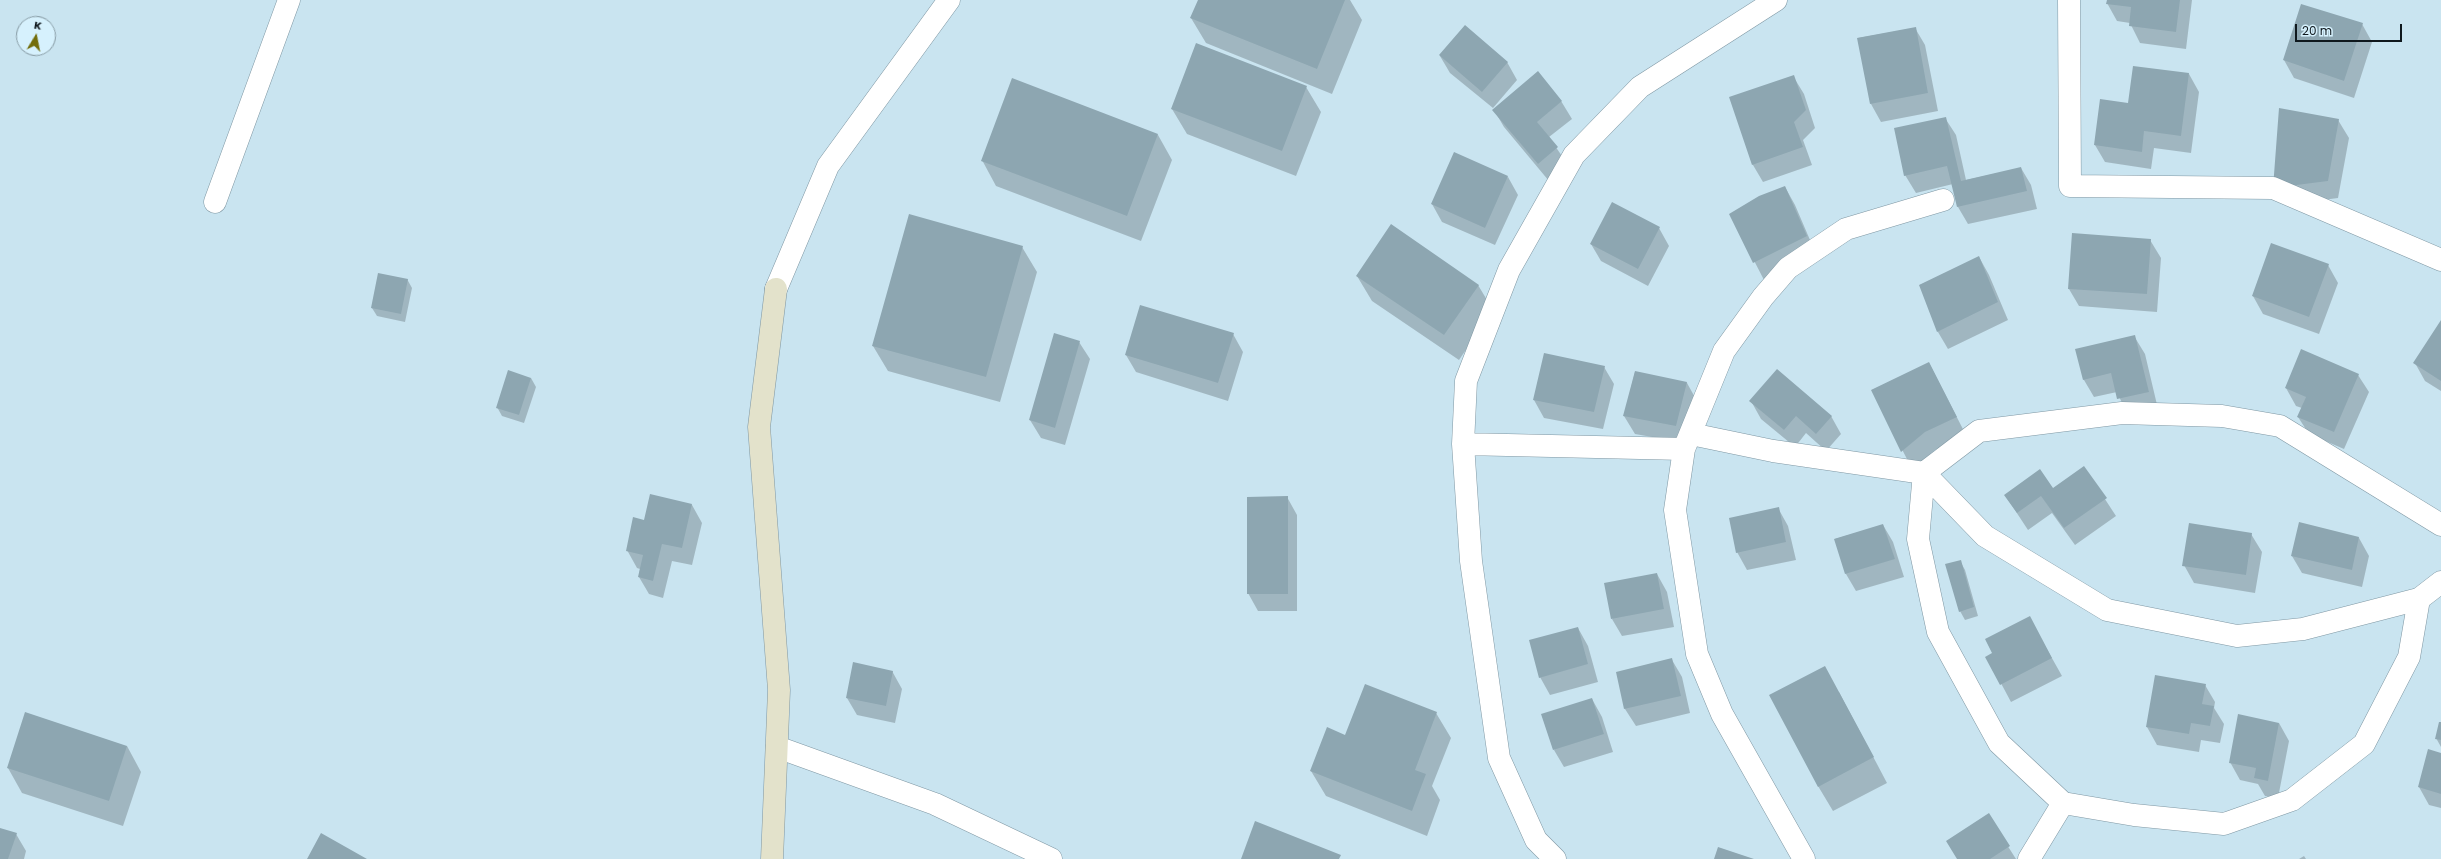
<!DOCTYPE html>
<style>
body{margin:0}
#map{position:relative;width:2441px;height:859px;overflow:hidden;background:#c9e4f0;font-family:Poppins,sans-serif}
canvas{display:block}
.north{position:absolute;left:16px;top:16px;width:40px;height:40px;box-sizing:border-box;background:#d6f1fd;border:1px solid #869aa3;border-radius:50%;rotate:10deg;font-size:11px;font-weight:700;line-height:16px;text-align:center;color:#0f181d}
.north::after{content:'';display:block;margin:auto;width:14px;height:18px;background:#726d0b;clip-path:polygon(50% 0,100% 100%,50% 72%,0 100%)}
.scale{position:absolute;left:2295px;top:24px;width:107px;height:18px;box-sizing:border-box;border:2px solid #0f181d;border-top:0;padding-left:5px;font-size:12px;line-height:14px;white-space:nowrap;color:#0f181d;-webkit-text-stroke:3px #d6f1fd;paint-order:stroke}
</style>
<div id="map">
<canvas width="2441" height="859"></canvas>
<div class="north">K</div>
<div class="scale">20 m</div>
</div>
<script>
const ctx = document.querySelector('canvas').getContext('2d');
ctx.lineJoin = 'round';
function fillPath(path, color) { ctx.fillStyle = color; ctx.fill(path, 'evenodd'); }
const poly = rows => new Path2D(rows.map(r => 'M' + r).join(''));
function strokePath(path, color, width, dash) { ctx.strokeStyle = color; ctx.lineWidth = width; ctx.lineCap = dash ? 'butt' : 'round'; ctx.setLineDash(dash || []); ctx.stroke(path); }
fillPath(poly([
 [1199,0,1350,0,1362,20,1332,94,1206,43,1191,18],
 [2108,0,2192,0,2186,49,2140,43,2130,23,2117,21,2107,3],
 [2362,24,2372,42,2354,98,2294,78,2284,60],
 [1915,28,1925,45,1938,111,1881,122,1871,104,1858,38],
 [1440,56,1507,62,1517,80,1493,108,1450,73],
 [2189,74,2199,92,2191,153,2154,148,2151,169,2105,162,2095,145,2129,104],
 [1793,76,1804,94,1815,128,1803,140,1812,165,1763,182,1753,165,1731,98],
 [1306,87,1321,112,1296,176,1187,134,1172,109],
 [1561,101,1572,119,1549,137,1568,165,1549,181,1504,127,1494,110],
 [1945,118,1956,135,1966,180,2021,168,2031,185,2037,209,1968,224,1958,207,1953,184,1916,193,1905,175],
 [2338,120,2349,138,2338,198,2284,205,2274,187],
 [1158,135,1172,160,1141,241,996,186,982,160],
 [1508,177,1518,195,1495,245,1442,222,1432,204],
 [1785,187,1795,205,1816,254,1764,280,1730,214],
 [1659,228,1669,246,1648,286,1601,261,1591,244],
 [2150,240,2161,258,2157,312,2079,306,2069,289],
 [1022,247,1037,272,1000,402,888,371,873,346],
 [1979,257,1989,275,2008,320,1948,349,1938,332,1920,285],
 [2328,265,2338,283,2319,334,2263,314,2253,296],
 [1357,276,1478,285,1493,310,1459,360,1372,301],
 [407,279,412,288,405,322,377,316,372,308],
 [2441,322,2441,391,2425,381,2415,363],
 [1233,334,1243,352,1228,401,1136,372,1126,355],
 [2134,336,2145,354,2158,409,2128,416,2117,392,2094,397,2084,380,2077,350],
 [1079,342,1090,359,1065,445,1041,438,1030,420],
 [1929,363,1966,435,1935,450,1912,469,1872,390],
 [1604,367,1614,384,1603,429,1544,418,1534,400],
 [1635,372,1687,383,1697,401,1686,443,1635,434,1624,416],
 [2358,375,2369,392,2344,449,2309,434,2298,417,2302,408,2296,406,2286,388],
 [531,378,536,387,524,423,502,416,497,407],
 [1751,401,1831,416,1841,434,1826,451,1806,433,1795,447,1761,419],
 [2084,467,2116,516,2075,545,2052,513,2028,530,2005,495,2053,489],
 [651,495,692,505,702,523,692,565,672,561,663,598,649,594,639,577,640,569,637,568,627,550,645,521],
 [1287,497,1297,515,1297,611,1258,611,1248,593],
 [1778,508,1788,526,1796,560,1747,570,1737,552],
 [1883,525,1893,542,1904,577,1856,591,1846,574,1835,539],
 [2251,534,2262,552,2255,593,2194,583,2184,565],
 [2359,538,2369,556,2362,587,2302,573,2292,556],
 [1960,561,1965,570,1978,616,1965,620,1960,611],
 [1657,574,1667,592,1674,627,1622,636,1612,619],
 [1578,628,1588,646,1598,682,1550,695,1540,677],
 [2039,635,2062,676,2011,702,1987,657],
 [1672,660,1682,677,1690,713,1636,726,1625,709,1617,673],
 [892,671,902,689,895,723,857,715,847,698],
 [2156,676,2205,685,2215,702,2214,708,2224,724,2220,743,2201,740,2199,752,2157,745,2147,727],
 [1839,692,1887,783,1833,811,1818,786],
 [1592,699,1602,717,1613,752,1564,767,1554,750],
 [1436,713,1451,738,1432,786,1440,800,1427,836,1326,796,1311,771,1346,736],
 [2279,723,2289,741,2278,798,2265,796,2258,784,2240,780,2230,762],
 [2441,723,2441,747,2436,738],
 [127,746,141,772,123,826,22,793,8,768],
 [2429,751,2441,754,2441,808,2429,805,2419,787],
 [1988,815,2016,859,1957,859],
 [0,829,16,834,26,851,24,859,0,859],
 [2304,856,2306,859,2299,859]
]), '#0003');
fillPath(poly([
 [1198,0,1345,0,1317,69,1190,18],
 [2107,0,2180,0,2176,32,2129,26,2131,7,2106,4],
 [2301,4,2363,23,2344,81,2283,60],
 [1465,25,1508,62,1482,92,1439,55],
 [1916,27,1928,93,1870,104,1857,38],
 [1196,43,1307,86,1282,151,1171,109],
 [2133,66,2189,73,2181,136,2144,131,2142,152,2094,145,2100,99,2128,103],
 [1538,71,1562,101,1537,122,1558,147,1538,164,1492,110],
 [1794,75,1806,110,1794,122,1803,147,1752,165,1729,97],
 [1012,78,1158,134,1127,216,981,161],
 [2279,108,2339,119,2328,181,2273,188],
 [1946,117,1961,181,2021,167,2027,191,1957,207,1947,166,1904,176,1894,128],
 [1454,152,1508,176,1485,228,1431,204],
 [1785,186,1807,236,1753,263,1729,214,1759,196],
 [1612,202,1660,227,1638,269,1590,244],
 [909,214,1023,246,986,377,872,346],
 [1391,224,1479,285,1444,335,1356,276],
 [2072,233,2151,239,2147,294,2068,289],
 [2271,243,2329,264,2309,317,2252,296],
 [1979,256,1998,302,1937,332,1919,285],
 [378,273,408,279,401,314,371,308],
 [1140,305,1234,333,1218,383,1125,355],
 [2441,320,2441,381,2413,363],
 [1054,333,1080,341,1055,428,1029,420],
 [2135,335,2149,392,2117,399,2111,373,2083,380,2075,349],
 [2301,349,2359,374,2334,432,2297,417,2306,397,2285,388],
 [1544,353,1605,366,1594,412,1533,400],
 [1929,362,1957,417,1925,432,1901,452,1871,390],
 [1777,369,1832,416,1816,434,1796,416,1784,430,1749,401],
 [508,370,531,378,519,415,496,408],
 [1635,371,1687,382,1676,426,1623,416],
 [2084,466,2107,498,2064,528,2041,496,2017,513,2004,495,2040,469,2053,488],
 [650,494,692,504,682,548,662,544,653,581,638,577,643,555,626,551,633,517,644,520],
 [1288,496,1288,594,1247,594,1247,497],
 [1779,507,1786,542,1736,553,1729,518],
 [2299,522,2359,537,2352,570,2291,556],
 [2189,523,2252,533,2246,575,2182,566],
 [1883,524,1895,559,1845,574,1834,539],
 [1961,560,1974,607,1959,612,1945,564],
 [1657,573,1664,609,1611,619,1604,583],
 [2030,616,2052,658,2000,685,1985,657,1992,653,1985,639],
 [1578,627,1588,664,1539,678,1529,640],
 [1672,658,1681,696,1624,709,1616,672],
 [853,662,893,671,886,706,846,698],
 [1825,666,1874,757,1818,787,1769,695],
 [2155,675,2206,684,2202,704,2214,706,2210,726,2191,723,2189,734,2146,727],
 [1365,684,1437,712,1415,770,1426,774,1412,811,1310,771,1327,727,1345,735],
 [1592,698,1604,734,1553,750,1541,714],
 [25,712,127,746,109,801,7,768],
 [2238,714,2279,723,2268,781,2254,778,2256,768,2229,763],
 [2439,722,2441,722,2441,740,2435,739],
 [2428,749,2441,753,2441,794,2418,787],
 [1989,813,2010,846,1990,859,1957,859,1946,841],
 [1255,821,1341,855,1339,859,1241,859],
 [0,828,17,833,8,859,0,859],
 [321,833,367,859,307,859],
 [1718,847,1754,859,1714,859]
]), '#8da6b1');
const street = poly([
 [2069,0,2070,186,2273,188,2441,260],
 [215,202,289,0],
 [776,289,828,166,949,0],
 [1691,434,1773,451,1924,473,1979,431,2122,413,2222,416,2280,426,2441,525],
 [1463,444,1684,449],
 [1924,473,1918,539,1938,632,1999,743,2063,803,2134,815,2224,824,2292,800,2364,744,2409,657,2419,599],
 [1924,473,1985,536,2107,610,2237,636,2303,629,2419,599,2441,582],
 [777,747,935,804,1051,859],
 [1555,859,1536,840,1499,758,1471,561,1463,444,1466,381,1509,270,1574,155,1640,87,1776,0],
 [1804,859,1722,714,1697,654,1675,510,1684,449,1724,351,1763,297,1788,268,1846,229,1943,200],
 [2029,859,2063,803]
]);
const secondary = poly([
 [772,859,779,690,759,427,776,289]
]);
strokePath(street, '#7f97a3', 23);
strokePath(secondary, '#7f97a3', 23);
strokePath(street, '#fff', 22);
strokePath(secondary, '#e3e2cb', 22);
</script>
